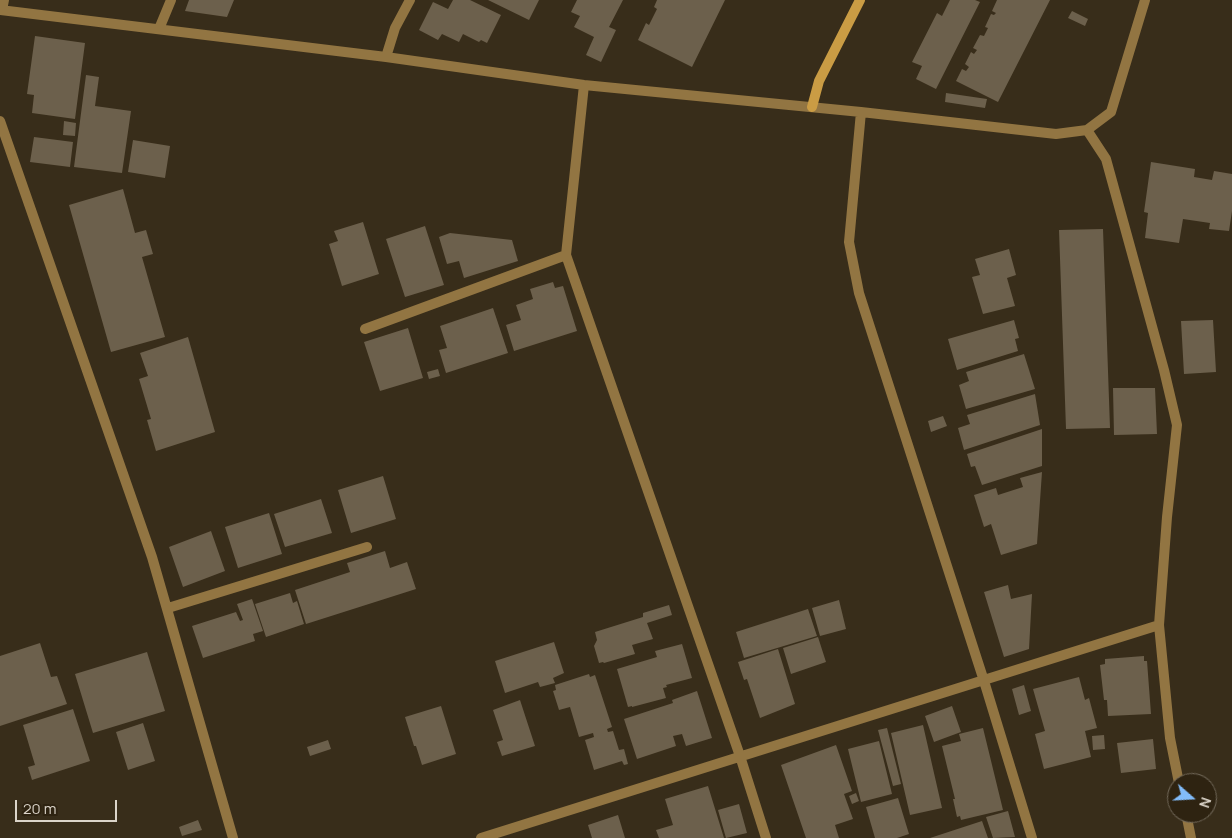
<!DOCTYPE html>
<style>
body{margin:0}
#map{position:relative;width:1232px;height:838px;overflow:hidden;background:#382d1a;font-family:Manrope,sans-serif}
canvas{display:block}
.north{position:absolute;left:1167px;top:773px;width:50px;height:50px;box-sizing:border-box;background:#2e2311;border:1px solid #736a5b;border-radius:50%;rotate:109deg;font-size:14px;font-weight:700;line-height:20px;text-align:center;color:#dbd4c9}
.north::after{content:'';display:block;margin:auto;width:18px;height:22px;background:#82bcfa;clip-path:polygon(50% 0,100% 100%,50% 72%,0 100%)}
.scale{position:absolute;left:15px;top:800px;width:102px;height:22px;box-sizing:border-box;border:2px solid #dbd4c9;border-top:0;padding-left:6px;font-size:15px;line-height:18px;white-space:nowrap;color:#dbd4c9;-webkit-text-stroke:4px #2e2311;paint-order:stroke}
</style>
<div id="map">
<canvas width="1232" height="838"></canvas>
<div class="north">N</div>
<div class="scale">20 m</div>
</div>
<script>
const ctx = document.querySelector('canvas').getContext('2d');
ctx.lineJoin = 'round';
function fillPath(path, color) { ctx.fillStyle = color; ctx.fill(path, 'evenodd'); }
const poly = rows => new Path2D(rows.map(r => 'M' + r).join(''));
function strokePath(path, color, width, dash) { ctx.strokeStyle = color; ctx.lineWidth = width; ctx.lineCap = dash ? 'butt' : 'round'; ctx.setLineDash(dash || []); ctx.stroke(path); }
fillPath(poly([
 [189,0,234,0,227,17,185,11],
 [453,0,470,0,501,15,487,43,481,40,479,42,463,34,459,42,442,34,438,40,419,30,433,2,448,9],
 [488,0,539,0,529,20],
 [577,0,623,0,609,27,616,30,601,62,586,55,594,37,574,27,580,16,571,12],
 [657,0,725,0,692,67,638,40,646,23,649,25,657,9,654,7],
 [950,0,975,0,980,2,936,89,916,79,922,66,912,62,937,13,942,16],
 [997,0,1050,0,998,102,956,81,962,69,966,71,969,67,965,64,971,52,974,54,977,50,973,48,980,35,984,36,988,28,985,27,991,14,994,15,996,13,992,11],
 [1072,11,1088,19,1085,26,1068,18],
 [35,36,85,43,75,119,32,113,34,95,27,94],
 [86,75,99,77,95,106,131,111,122,173,74,167],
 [946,93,987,99,985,108,945,102],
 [64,121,76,123,75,136,63,135],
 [34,137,73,142,70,167,30,162],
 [133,140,170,146,165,178,128,172],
 [1151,162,1195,169,1194,177,1212,180,1214,171,1232,174,1232,211,1229,231,1209,229,1210,223,1183,219,1179,243,1145,238,1148,213,1144,212],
 [123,189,135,233,146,230,153,254,142,257,165,337,111,352,69,205],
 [363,222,379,274,342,286,329,244,338,241,334,231],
 [425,226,444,285,405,297,386,239],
 [1103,229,1110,428,1066,429,1059,230],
 [450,233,512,240,518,261,464,278,459,261,447,264,439,237],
 [1009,249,1016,275,1007,278,1015,306,983,314,972,277,980,275,975,259],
 [553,282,555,288,563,286,577,331,514,351,506,325,521,320,516,305,533,299,530,289],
 [493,308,508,353,446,373,439,350,447,348,440,326],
 [1014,320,1019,338,1015,339,1018,351,957,370,948,339],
 [1213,320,1216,372,1184,374,1181,321],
 [408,328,423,378,380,391,364,342],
 [188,337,215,432,156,451,147,420,151,419,139,379,148,376,140,353],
 [1024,354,1035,389,966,409,959,385,969,381,966,372],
 [438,369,440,376,429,379,427,372],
 [1113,388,1155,388,1157,434,1114,435],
 [1035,394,1040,425,964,450,958,428,970,424,967,415],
 [943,416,947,426,931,432,928,421],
 [1042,429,1042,466,982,485,975,466,971,467,967,454],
 [1042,472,1037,544,1001,555,991,524,984,527,974,495,996,488,998,495,1023,487,1020,478],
 [383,476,396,519,351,533,338,490],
 [321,499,332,533,285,547,274,514],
 [269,513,282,554,238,568,225,527],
 [211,531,225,571,183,587,169,547],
 [385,551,390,568,407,562,416,589,306,624,295,590,350,572,347,563],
 [1008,585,1011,599,1032,594,1029,649,1004,657,984,592],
 [290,593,293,603,297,601,304,624,266,637,255,604],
 [252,599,263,631,253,634,255,641,203,658,192,626,236,612,240,621,243,620,237,604],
 [839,600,846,629,820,636,812,608],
 [669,605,672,615,647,623,653,639,632,645,635,654,604,663,603,662,599,663,594,646,597,640,595,632,643,617,643,613],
 [808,609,817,636,744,658,736,632],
 [818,637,826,662,791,674,783,648],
 [554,642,564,673,553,678,555,683,540,687,538,682,505,693,495,661],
 [40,643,51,677,57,676,67,704,0,726,0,656],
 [682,644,692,678,666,685,667,687,663,688,666,698,632,707,632,706,628,707,617,669,657,657,655,651],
 [778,649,795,704,760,718,747,679,744,680,738,662],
 [147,652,165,711,93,733,75,674],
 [1144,656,1144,661,1147,661,1151,714,1108,716,1107,700,1104,700,1100,665,1105,664,1105,659],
 [589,674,590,677,595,675,612,727,607,729,608,732,613,731,619,750,624,749,628,764,624,765,622,761,594,770,585,740,594,737,593,733,579,737,570,707,559,710,553,691,556,690,555,685],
 [1079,677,1085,700,1089,698,1097,728,1085,731,1091,757,1044,769,1035,734,1045,731,1033,689],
 [1024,685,1031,711,1019,715,1012,689],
 [697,691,712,738,686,746,682,734,673,736,676,746,637,759,624,719,673,703,672,700],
 [520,700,535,746,502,756,497,742,503,740,493,710],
 [441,706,456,754,422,765,416,746,414,746,405,717],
 [952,706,961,732,934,742,925,716],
 [73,709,90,761,32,780,28,767,35,765,23,725],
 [143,723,155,761,128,770,116,732],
 [923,725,942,808,910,815,891,733],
 [887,728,901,784,893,786,878,730],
 [983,728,1003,810,961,820,960,816,957,817,953,799,955,799,942,746,961,741,959,734],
 [1104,735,1105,749,1093,750,1092,736],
 [1153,739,1156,769,1121,773,1117,743],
 [328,740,331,749,310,756,307,747],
 [879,741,892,794,861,802,848,749],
 [836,745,852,791,844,794,853,819,835,825,839,838,806,838,781,765],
 [708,786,724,838,659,838,656,830,673,825,665,799],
 [856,793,859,801,852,804,849,796],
 [898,798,909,834,897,838,875,838,866,807],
 [739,804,747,833,726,838,718,810],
 [1008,811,1015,837,993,838,986,817],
 [618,815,625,838,592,838,588,825],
 [198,820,202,830,182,836,179,827],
 [982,821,988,838,930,838]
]), '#6c604c');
strokePath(poly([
 [0,10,386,57,584,85,861,112,1056,134,1087,130,1111,112,1145,0],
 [2,10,4,0],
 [159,29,171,0],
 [386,57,395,28,410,0],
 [584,85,566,255,740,756,766,838],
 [861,112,849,242,859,293,984,681,1032,838],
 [0,121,152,557,233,838],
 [1087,130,1106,159,1164,370,1177,425,1167,517,1159,625,1170,738,1179,783],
 [365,329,566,255],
 [168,608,367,547],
 [1186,813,1191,838],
 [481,838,1159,625]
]), '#927542', 10);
strokePath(poly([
 [812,107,819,81,860,0]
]), '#ca9c44', 10);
</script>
